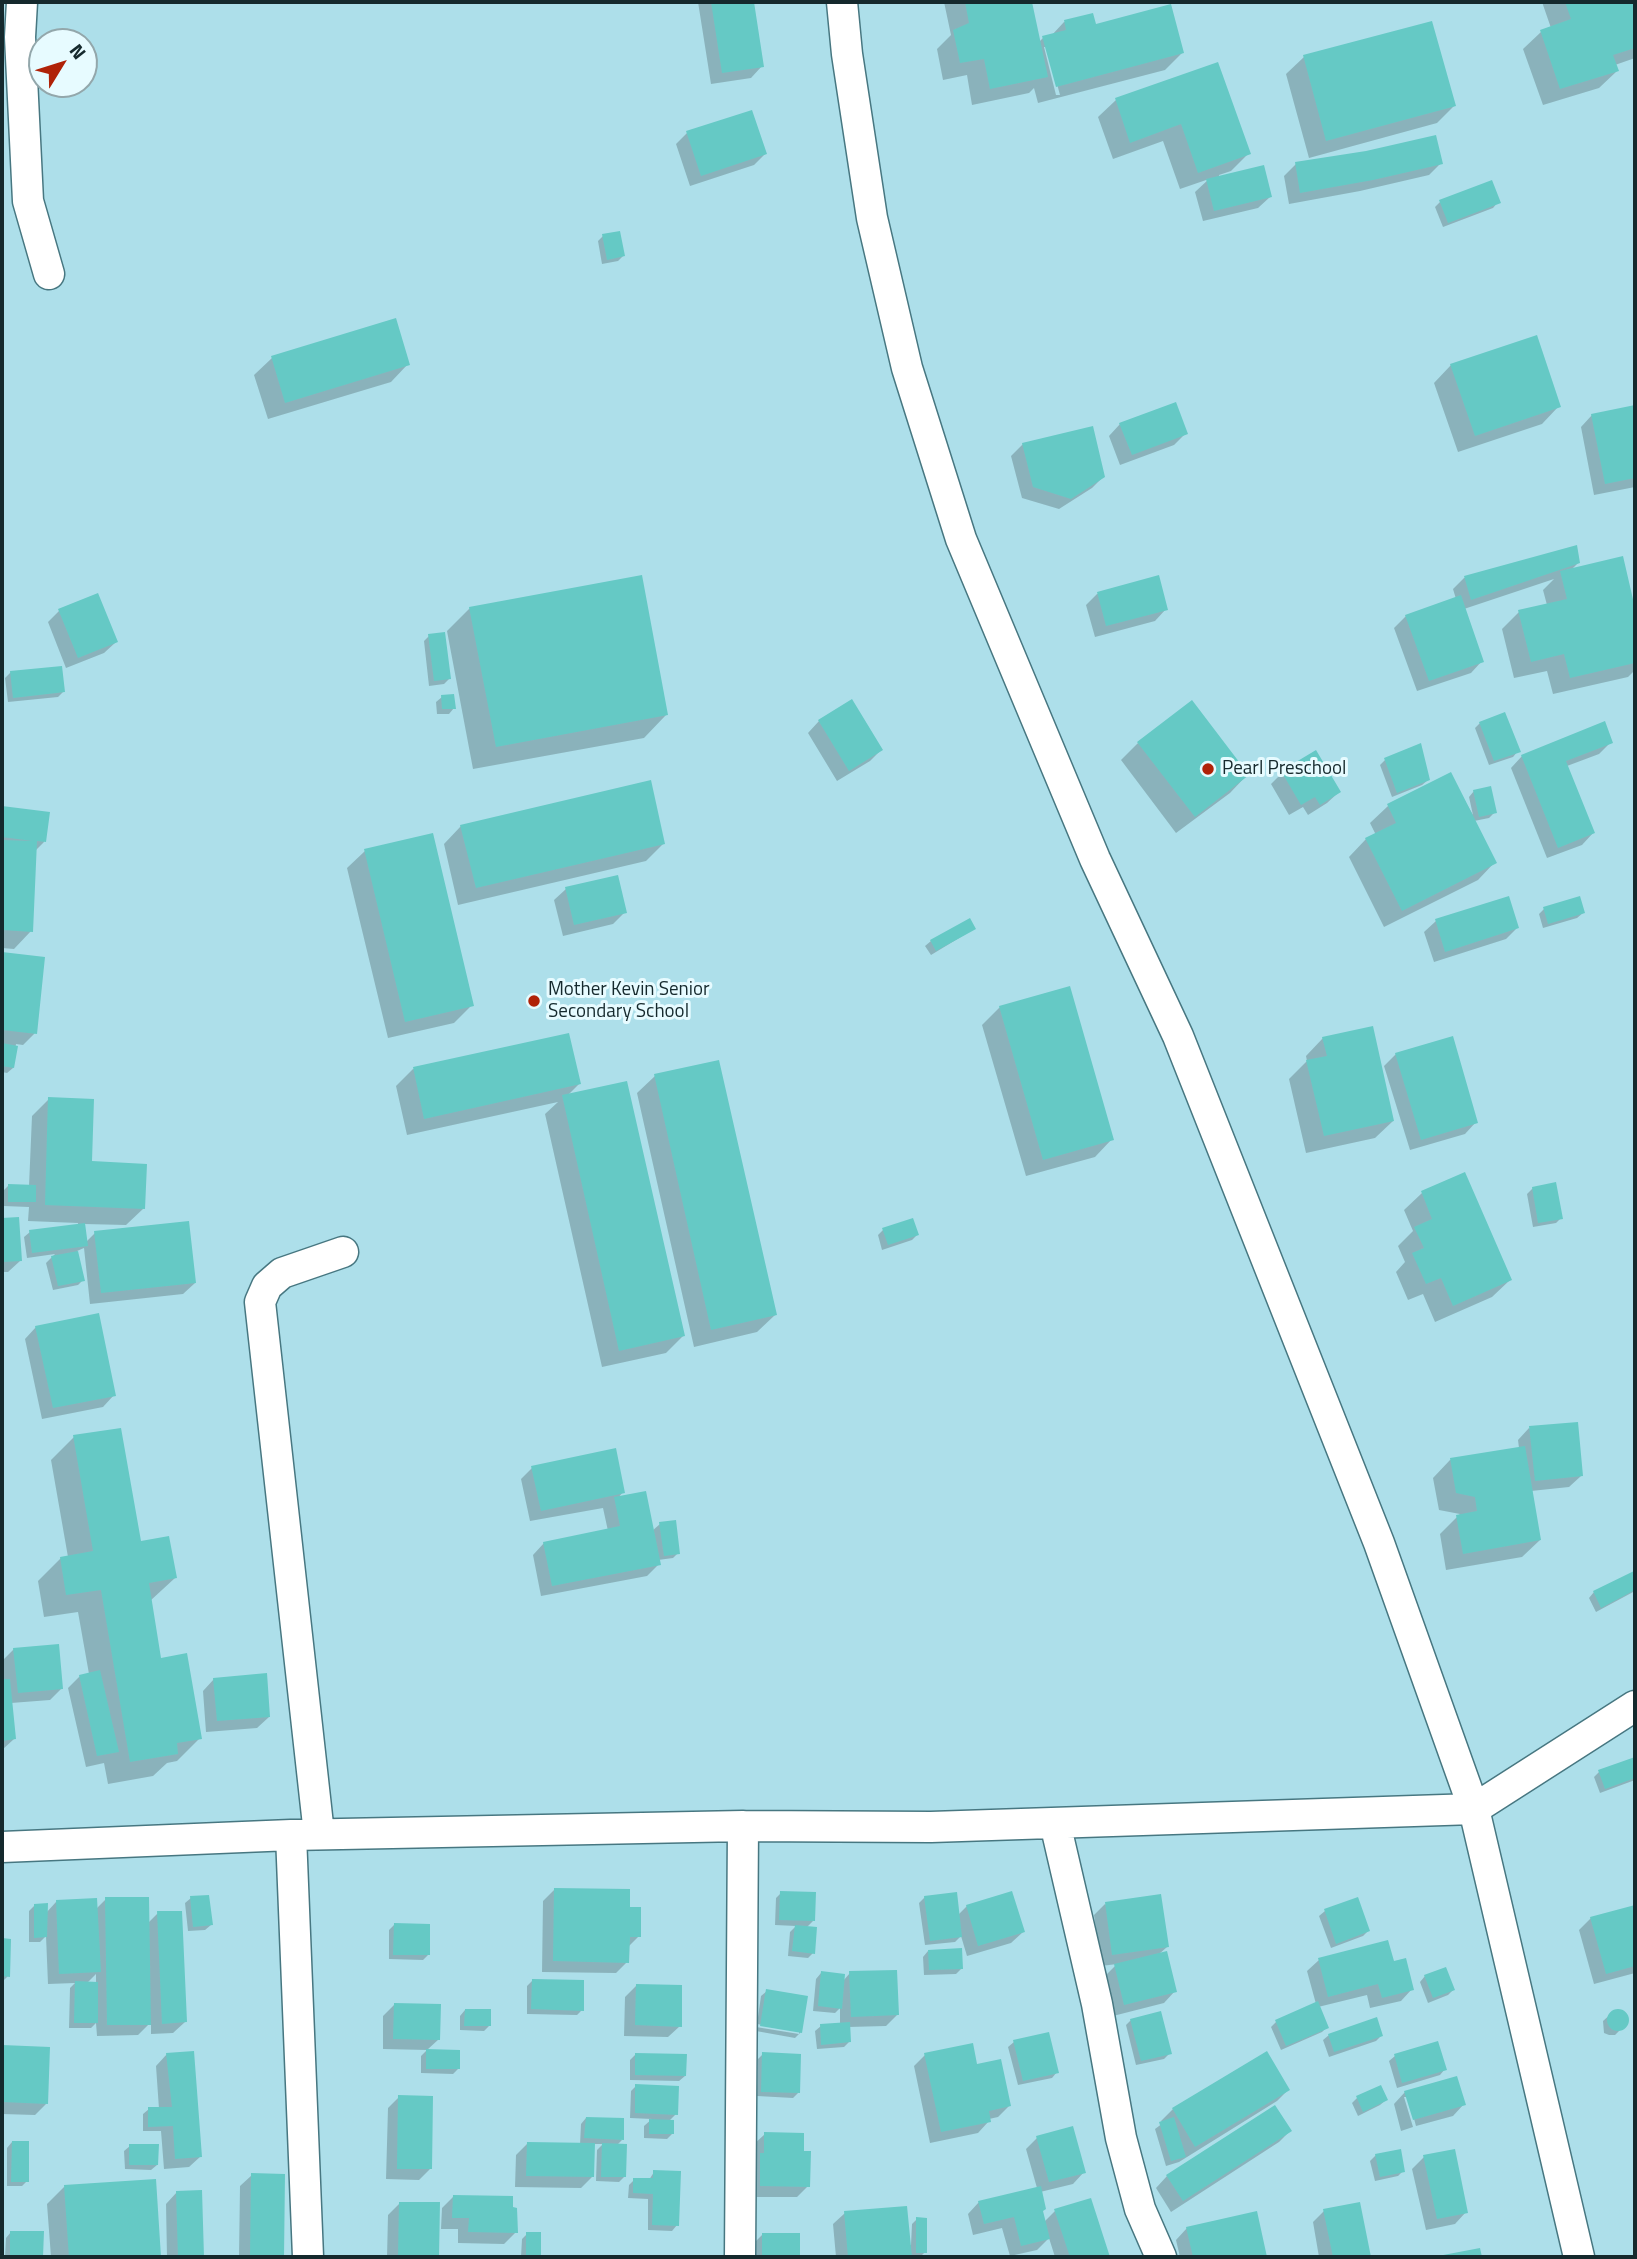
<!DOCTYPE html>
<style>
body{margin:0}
#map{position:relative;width:1637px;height:2259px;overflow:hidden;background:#addfea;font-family:"Titillium Web",sans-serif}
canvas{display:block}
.frame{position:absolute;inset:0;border:4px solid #15292d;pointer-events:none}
.north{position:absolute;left:28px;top:28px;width:70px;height:70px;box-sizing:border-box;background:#e7fbff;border:2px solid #93a7ab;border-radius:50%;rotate:52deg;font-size:19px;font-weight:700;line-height:28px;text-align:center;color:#15292d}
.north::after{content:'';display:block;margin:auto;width:24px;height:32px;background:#b02208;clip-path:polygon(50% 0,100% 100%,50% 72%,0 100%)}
</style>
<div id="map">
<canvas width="1637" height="2259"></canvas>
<div class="frame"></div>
<div class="north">N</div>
</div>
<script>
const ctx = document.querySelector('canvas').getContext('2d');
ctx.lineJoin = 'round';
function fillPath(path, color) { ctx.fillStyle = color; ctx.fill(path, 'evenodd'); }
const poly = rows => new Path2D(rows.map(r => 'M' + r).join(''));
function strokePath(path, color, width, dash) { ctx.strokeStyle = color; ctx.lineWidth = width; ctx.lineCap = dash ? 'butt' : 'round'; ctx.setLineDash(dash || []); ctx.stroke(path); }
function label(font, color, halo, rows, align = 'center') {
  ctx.font = font + ' "Titillium Web",sans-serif'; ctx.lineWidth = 6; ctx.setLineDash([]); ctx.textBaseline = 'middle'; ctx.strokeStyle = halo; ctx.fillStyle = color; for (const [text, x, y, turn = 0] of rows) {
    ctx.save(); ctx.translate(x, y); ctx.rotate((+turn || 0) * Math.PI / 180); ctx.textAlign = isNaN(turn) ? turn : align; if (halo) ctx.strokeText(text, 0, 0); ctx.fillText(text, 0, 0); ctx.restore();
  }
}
fillPath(poly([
 [698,2,753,2,762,66,751,78,711,84],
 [944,2,1031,2,1039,42,1043,38,1051,36,1064,22,1095,26,1182,53,1165,70,1038,103,1034,88,1029,93,972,105,967,75,943,80,937,49,951,35],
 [1044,47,1047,47,1060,95,1056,95],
 [1542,2,1635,2,1635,58,1615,65,1617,71,1599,88,1543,105,1523,49,1541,32,1551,28],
 [1431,23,1454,106,1437,123,1309,158,1286,74,1304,57],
 [1217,64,1249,153,1231,171,1219,175,1219,178,1270,197,1258,208,1203,221,1195,192,1209,179,1180,189,1163,141,1113,159,1098,117,1116,100],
 [687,133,765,154,754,165,690,186,676,144],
 [1441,163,1429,175,1360,191,1289,204,1284,176,1296,164],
 [1440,202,1498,202,1493,208,1443,227,1435,207],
 [603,236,623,256,618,261,602,264,598,241],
 [272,358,408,364,391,382,268,419,254,375],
 [1451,365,1559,406,1542,424,1458,452,1434,383],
 [1635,407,1635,487,1594,495,1581,427,1592,415],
 [1120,424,1186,433,1174,445,1120,465,1109,436],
 [1023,444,1103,477,1092,488,1059,509,1022,498,1011,456],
 [1575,547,1578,563,1571,570,1621,558,1635,616,1635,670,1628,677,1553,694,1547,671,1514,678,1502,629,1519,612,1547,605,1543,590,1554,579,1464,609,1482,661,1471,673,1417,691,1394,628,1406,616,1456,599,1453,589,1464,578],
 [1158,577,1166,609,1155,621,1095,637,1086,605,1097,594],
 [470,608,666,715,644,738,473,769,447,631],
 [59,611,116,642,104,653,66,668,48,622],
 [429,636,449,679,444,684,429,686,424,641],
 [11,672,63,692,58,697,8,702,5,678],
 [442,697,454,708,449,714,437,714,436,702],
 [819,721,881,750,870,761,837,781,808,733],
 [1480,723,1518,751,1513,757,1489,765,1475,728],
 [1611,742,1599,754,1567,766,1593,833,1582,845,1547,858,1511,768,1522,756],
 [1138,743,1247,775,1230,793,1176,833,1121,760],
 [1385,760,1428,780,1422,785,1392,797,1380,765],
 [1282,773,1339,792,1327,803,1308,815,1303,807,1289,815,1271,784],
 [1450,774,1473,815,1469,797,1474,791,1495,812,1489,818,1474,821,1495,862,1478,880,1384,927,1349,857,1366,839,1376,835,1370,823,1388,806],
 [2,808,48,814,44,842,35,851,31,931,14,949,2,948],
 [461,826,664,843,646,861,458,905,444,844],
 [365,851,472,1005,454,1023,388,1038,347,868],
 [566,889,625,912,613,924,563,936,554,900],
 [1544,909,1583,913,1577,918,1543,928,1539,914],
 [1436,921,1517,928,1506,939,1434,962,1424,932],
 [974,929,931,955,925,946,931,941],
 [2,953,43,958,35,1033,23,1045,16,1044,13,1068,7,1073,2,1072],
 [1000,1007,1112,1139,1095,1157,1026,1176,982,1025],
 [1323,1038,1393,1121,1375,1138,1306,1153,1289,1079,1307,1061,1306,1056],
 [1396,1054,1476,1122,1465,1134,1410,1150,1384,1066],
 [413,1069,579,1084,567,1096,683,1336,666,1353,602,1367,545,1114,558,1102,407,1135,396,1086],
 [655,1076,775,1315,757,1332,694,1347,637,1093],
 [49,1099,90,1162,144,1208,126,1225,84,1224,86,1242,95,1233,195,1283,183,1294,90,1304,84,1248,77,1251,83,1280,78,1285,53,1290,46,1263,55,1254,27,1258,24,1237,30,1232,78,1225,78,1223,28,1221,29,1207,3,1206,3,1191,8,1186,29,1186,32,1116],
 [1464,1174,1510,1280,1492,1297,1435,1322,1423,1294,1408,1300,1396,1272,1405,1262,1398,1246,1413,1231,1404,1210,1422,1193],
 [1533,1188,1561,1218,1556,1223,1533,1227,1527,1194],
 [18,1219,20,1261,8,1272,2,1272,2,1220],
 [883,1230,917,1235,912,1240,882,1250,878,1235],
 [36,1327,114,1395,103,1407,42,1419,25,1339],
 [1529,1428,1581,1476,1569,1487,1531,1491,1540,1540,1522,1557,1446,1570,1440,1534,1460,1514,1439,1510,1433,1478,1450,1460,1519,1448,1518,1440],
 [74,1437,139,1543,175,1578,150,1601,160,1660,200,1738,177,1761,167,1763,153,1776,108,1784,104,1763,86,1767,68,1688,80,1676,89,1674,78,1612,44,1617,38,1581,61,1558,68,1557,51,1460],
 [532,1468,623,1492,618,1498,652,1531,660,1524,678,1553,673,1558,658,1560,659,1564,647,1576,541,1596,533,1555,544,1543,608,1531,603,1508,530,1521,521,1479],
 [1633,1573,1635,1591,1596,1612,1589,1598,1594,1592],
 [14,1649,61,1689,50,1700,11,1703,14,1739,2,1750,2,1681,4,1681,2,1661],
 [214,1679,269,1717,257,1728,206,1732,203,1691],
 [1635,1759,1635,1780,1600,1793,1594,1777,1599,1772],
 [555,1889,629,1909,639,1936,628,1947,627,1962,616,1973,542,1972,543,1901],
 [781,1893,813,1921,807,1927,813,1953,808,1958,788,1956,790,1932,796,1926,775,1925,776,1898],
 [925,1897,958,1915,967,1906,1023,1932,1011,1943,967,1956,961,1936,955,1942,925,1945,919,1903],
 [191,1898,211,1925,205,1930,188,1931,185,1903],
 [106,1899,147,1924,158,1913,185,2022,173,2033,151,2034,151,2022,138,2035,97,2036,96,2023,91,2028,69,2028,70,1988,75,1983,48,1984,46,1936,40,1942,29,1942,29,1911,35,1905,46,1913,56,1902,96,1909],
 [96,1974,96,1983,87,1983],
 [1357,1899,1368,1931,1363,1936,1331,1948,1319,1916,1325,1911],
 [1105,1904,1167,1947,1158,1955,1175,1991,1164,2003,1113,2016,1103,1978,1117,1964,1101,1966,1094,1915],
 [1635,1906,1635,1973,1594,1984,1579,1930,1591,1918],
 [394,1925,428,1955,423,1960,389,1959,389,1930],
 [2,1940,9,1940,8,1976,3,1981],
 [928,1951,961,1969,956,1974,924,1975,923,1957],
 [1319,1960,1393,1963,1412,1989,1401,2001,1370,2008,1367,1995,1318,2007,1327,2027,1322,2032,1281,2050,1271,2027,1276,2022,1316,2004,1307,1971],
 [821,1973,843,1981,850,1973,897,2015,886,2026,848,2027,849,2042,844,2047,817,2049,815,2031,821,2026,840,2024,840,2008,835,2013,813,2011,816,1979],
 [1425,1976,1453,1990,1448,1995,1428,2003,1420,1982],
 [532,1981,582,2010,577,2015,527,2014,527,1986],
 [636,1986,680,2026,668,2037,624,2036,625,1997],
 [767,1991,801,2032,799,2034,799,2031,757,2024,761,1996],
 [394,2005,439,2039,427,2050,383,2049,383,2016],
 [465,2010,489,2026,484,2031,460,2030,460,2016],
 [1620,2010,1624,2013,1626,2024,1615,2035,1609,2035,1604,2033,1603,2021,1614,2011],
 [1131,2020,1170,2053,1164,2059,1136,2065,1126,2025],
 [756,2027,799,2034,795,2038,756,2031],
 [1329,2035,1381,2036,1376,2041,1329,2057,1323,2040],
 [1014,2042,1057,2072,1052,2078,1018,2085,1008,2047],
 [2,2047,48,2049,46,2104,35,2115,2,2114],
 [426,2051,458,2069,453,2074,421,2073,421,2056],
 [1266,2053,1288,2090,1277,2101,1179,2162,1166,2166,1155,2129,1163,2123,1161,2121,1173,2109],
 [167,2054,201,2156,189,2167,164,2169,161,2131,143,2131,143,2114,149,2109,159,2109,156,2066],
 [763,2054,799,2092,793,2098,757,2096,758,2059],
 [635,2055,685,2076,679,2081,630,2080,630,2060],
 [925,2055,976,2066,1009,2106,998,2117,989,2119,989,2121,978,2133,930,2143,914,2066],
 [1395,2056,1445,2069,1440,2075,1397,2088,1389,2061],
 [636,2086,676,2114,669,2121,672,2134,667,2139,644,2138,644,2126,652,2119,630,2118,631,2091],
 [1405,2092,1464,2104,1453,2116,1416,2126,1408,2097,1404,2097,1413,2127,1401,2131,1394,2104],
 [399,2097,430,2169,419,2180,386,2179,388,2108],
 [1357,2098,1386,2100,1380,2105,1358,2116,1352,2103],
 [586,2118,622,2140,617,2145,625,2176,619,2182,596,2181,597,2150,603,2144,593,2144,592,2177,581,2188,515,2187,516,2155,527,2144,580,2145,581,2124],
 [1290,2131,1279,2142,1171,2212,1156,2188,1167,2176],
 [765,2134,802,2153,808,2186,797,2197,749,2197,753,2145],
 [1037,2138,1084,2172,1073,2184,1040,2192,1044,2222,1055,2211,1090,2200,1108,2257,1055,2257,1049,2238,1037,2250,1010,2256,1002,2228,973,2235,968,2214,979,2202,1037,2188,1026,2149],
 [12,2142,27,2181,22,2186,7,2186,7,2148],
 [130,2146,157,2165,151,2170,125,2169,124,2151],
 [1376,2155,1403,2171,1398,2176,1375,2181,1370,2161],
 [1424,2157,1466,2212,1455,2224,1426,2230,1412,2169],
 [654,2172,677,2225,672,2231,648,2230,648,2199,628,2198,629,2185,634,2180,649,2180],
 [252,2175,283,2175,282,2257,239,2257,240,2186],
 [154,2180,160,2257,51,2257,47,2204,64,2187],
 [177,2192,200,2192,202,2257,167,2257,166,2204],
 [453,2197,516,2232,504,2244,458,2243,458,2229,441,2229,442,2208],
 [400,2203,438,2204,438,2257,387,2257,388,2215],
 [1359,2204,1370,2257,1319,2257,1313,2222,1324,2211],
 [845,2213,909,2245,911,2245,912,2224,917,2219,925,2252,920,2257,836,2257,833,2224],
 [1256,2213,1265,2257,1180,2257,1176,2240,1187,2228],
 [11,2232,42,2233,42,2257,5,2257,6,2238],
 [527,2234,540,2234,539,2257,521,2257,522,2239],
 [763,2234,798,2235,798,2257,751,2257,751,2246]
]), '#0003');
fillPath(poly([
 [711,2,754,2,764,67,722,73],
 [965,2,1032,2,1048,77,990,89,984,59,960,63,953,30,969,23],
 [1565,2,1635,2,1635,48,1613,55,1619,71,1560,89,1540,30,1571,19],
 [1171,4,1184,53,1056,87,1042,36,1066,30,1064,20,1093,13,1096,24],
 [1432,21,1456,106,1326,141,1303,55],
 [1218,62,1251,154,1198,173,1181,124,1130,143,1115,98],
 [752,110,767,154,701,176,686,131],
 [1436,135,1443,164,1373,180,1300,193,1295,162,1366,151],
 [1264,165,1272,197,1214,211,1206,179],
 [1492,180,1501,203,1448,223,1439,200],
 [620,231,625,256,607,260,602,234],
 [396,318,410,365,285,403,271,356],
 [1537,335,1561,407,1475,436,1450,364],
 [1176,402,1188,434,1132,455,1119,423],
 [1635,405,1635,478,1605,484,1591,414],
 [1093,426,1105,477,1071,499,1033,487,1022,443],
 [1577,545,1580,563,1471,600,1464,576],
 [1623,556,1635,608,1635,663,1570,678,1564,654,1531,662,1518,610,1567,599,1560,571],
 [642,575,668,715,496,747,469,607],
 [1159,575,1168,610,1106,626,1097,592],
 [98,593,118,642,78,658,58,609],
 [1461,595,1484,662,1429,681,1405,615],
 [445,632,451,679,434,681,428,634],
 [62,666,65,692,13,698,10,671],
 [454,694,456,709,442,709,441,695],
 [852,699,883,750,849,771,818,720],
 [1192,700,1249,775,1195,817,1137,742],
 [1505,712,1521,752,1494,761,1479,722],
 [1605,721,1613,743,1566,761,1595,833,1558,848,1521,755],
 [1421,743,1430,780,1397,793,1384,758],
 [1316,750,1341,792,1320,805,1315,797,1301,805,1281,771],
 [1451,772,1497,863,1402,911,1365,838,1396,823,1387,804],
 [651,780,665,844,476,888,460,825],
 [1491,786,1497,813,1479,817,1473,790],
 [2,806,50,812,46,842,37,841,33,932,2,930,2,840,33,841,2,837],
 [433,833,474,1006,405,1022,364,849],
 [618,875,627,913,574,925,565,887],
 [1509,896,1519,928,1445,952,1435,919],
 [1580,896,1585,913,1548,924,1543,907],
 [970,918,976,929,936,951,930,940],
 [2,952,45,957,37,1034,2,1030],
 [1070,986,1114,1140,1043,1160,999,1006],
 [1373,1026,1394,1121,1324,1136,1306,1060,1327,1056,1322,1037],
 [569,1033,581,1084,424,1119,413,1067],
 [1453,1036,1478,1123,1421,1140,1395,1053],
 [2,1043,18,1046,14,1068,2,1066],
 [719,1060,777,1315,711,1330,654,1074],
 [627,1081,685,1336,619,1351,562,1095],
 [48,1097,94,1099,92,1161,147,1164,145,1209,45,1205],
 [1465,1172,1512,1280,1453,1306,1441,1278,1426,1284,1412,1253,1424,1248,1414,1227,1432,1219,1421,1191],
 [1556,1182,1563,1219,1538,1223,1532,1187],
 [8,1184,36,1185,36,1202,8,1202],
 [19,1217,22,1261,2,1262,2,1218],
 [913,1218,919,1235,888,1245,882,1228],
 [189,1221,196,1283,101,1293,94,1231],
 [85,1223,88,1246,32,1253,29,1230],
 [78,1251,85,1281,58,1286,51,1256],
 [99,1313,116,1396,53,1408,35,1326],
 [1578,1422,1583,1476,1535,1481,1529,1426],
 [121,1428,141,1541,169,1536,177,1578,149,1583,161,1658,187,1653,202,1739,177,1743,178,1754,130,1762,101,1590,66,1595,60,1557,93,1551,73,1435],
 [1525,1446,1541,1540,1463,1554,1456,1515,1477,1511,1475,1497,1456,1493,1450,1458],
 [616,1448,625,1493,541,1511,531,1466],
 [646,1491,661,1565,552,1586,543,1542,620,1526,614,1497],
 [676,1520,680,1554,664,1556,659,1522],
 [1634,1571,1635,1590,1601,1608,1593,1591],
 [59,1644,63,1689,18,1693,13,1648],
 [100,1670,119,1752,97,1756,79,1675],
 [267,1673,270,1717,217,1721,213,1678],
 [2,1679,10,1679,16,1739,2,1741],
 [1635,1757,1635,1778,1605,1789,1598,1770],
 [554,1888,630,1889,630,1907,641,1907,641,1937,630,1937,629,1963,553,1961],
 [780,1891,816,1892,815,1921,779,1920],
 [1012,1891,1025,1932,978,1946,966,1905],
 [957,1892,962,1937,930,1941,924,1896],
 [1161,1894,1169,1947,1112,1955,1105,1902],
 [209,1895,213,1925,193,1927,190,1896],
 [105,1897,149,1897,151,2025,107,2025],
 [1358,1897,1370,1931,1336,1944,1324,1909],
 [97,1898,101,1972,59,1974,56,1900],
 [48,1903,47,1937,34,1938,34,1904],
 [1635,1905,1635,1966,1606,1974,1590,1917],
 [157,1911,182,1911,187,2022,162,2024],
 [394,1923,430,1924,430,1955,393,1955],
 [795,1925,817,1927,815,1954,792,1951],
 [2,1938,11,1939,10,1977,2,1976],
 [1388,1940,1394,1961,1406,1958,1414,1990,1382,1998,1378,1984,1328,1997,1318,1958],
 [962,1948,963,1969,929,1970,928,1950],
 [1167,1951,1177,1992,1124,2005,1114,1964],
 [1446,1967,1455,1990,1433,1998,1424,1975],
 [897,1970,899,2015,851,2017,849,1971],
 [821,1971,845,1974,842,2009,818,2006],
 [532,1979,584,1980,584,2011,531,2009],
 [75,1981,98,1982,98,2023,74,2023],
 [636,1984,682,1985,682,2027,635,2025],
 [766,1989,808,1996,802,2033,760,2026],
 [1318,2001,1329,2028,1286,2046,1275,2020],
 [394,2003,441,2004,440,2040,393,2039],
 [465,2009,491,2009,491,2026,464,2026],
 '1607 2020a11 11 0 1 1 22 0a11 11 0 1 1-22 0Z',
 [1161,2011,1172,2054,1141,2061,1130,2019],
 [1377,2017,1383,2036,1334,2052,1328,2034],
 [850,2022,851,2042,821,2045,820,2024],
 [1049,2032,1059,2073,1023,2081,1013,2040],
 [1438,2041,1447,2070,1402,2083,1394,2054],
 [973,2043,977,2064,1001,2059,1011,2106,989,2111,991,2122,941,2132,924,2053],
 [2,2045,50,2047,48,2104,2,2102],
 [426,2049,460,2050,460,2069,426,2069],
 [194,2051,202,2157,175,2159,173,2126,148,2127,148,2107,172,2107,166,2053],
 [1267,2051,1290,2090,1195,2147,1172,2108],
 [762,2052,801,2054,800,2093,761,2092],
 [635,2053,687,2054,686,2076,635,2075],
 [1457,2076,1466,2105,1413,2120,1404,2091],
 [635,2084,679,2086,678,2115,635,2113],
 [1381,2085,1388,2100,1363,2112,1356,2096],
 [398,2095,433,2096,432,2169,397,2169],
 [1275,2105,1292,2131,1183,2201,1166,2175],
 [586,2117,624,2118,624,2140,584,2138],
 [1174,2117,1186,2157,1171,2161,1159,2122],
 [649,2119,674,2120,674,2134,649,2134],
 [1073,2126,1086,2173,1049,2182,1036,2136],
 [764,2132,804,2133,804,2151,811,2151,810,2187,760,2186,760,2153,764,2153],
 [12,2141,29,2141,29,2182,11,2182],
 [527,2142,595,2143,594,2177,526,2176],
 [602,2143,627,2144,626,2177,601,2177],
 [129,2144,159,2144,158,2165,129,2165],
 [1401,2149,1405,2172,1380,2177,1375,2154],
 [1455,2149,1468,2213,1437,2219,1423,2155],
 [653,2170,681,2171,679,2226,652,2225,653,2194,633,2193,633,2178,653,2178],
 [251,2173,285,2174,284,2257,250,2257],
 [156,2179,161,2257,69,2257,64,2185],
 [1041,2186,1046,2209,1043,2211,1050,2239,1021,2246,1014,2217,984,2224,978,2201],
 [202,2190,204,2257,178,2257,176,2191],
 [453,2195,513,2196,513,2207,517,2208,518,2233,468,2232,469,2218,452,2218],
 [1091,2198,1110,2257,1070,2257,1054,2209],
 [399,2202,440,2202,439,2257,398,2257],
 [1360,2202,1371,2257,1333,2257,1323,2209],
 [907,2206,912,2257,848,2257,844,2211],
 [1257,2211,1267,2257,1193,2257,1186,2227],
 [916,2217,927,2218,927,2253,916,2253],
 [10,2231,44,2231,43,2257,10,2257],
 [526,2232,541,2232,541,2257,526,2257],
 [762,2233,800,2233,800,2257,762,2257],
 [1480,2248,1482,2257,1438,2257,1438,2256]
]), '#65c9c5');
const street = poly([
 [22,2,20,37,28,201,49,274],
 [842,2,847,54,872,218,907,368,961,539,1095,859,1178,1036,1379,1543,1474,1809,1579,2257],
 [1055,1823,1097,2004,1121,2138,1140,2209,1161,2257],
 [319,1834,260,1302,267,1286,282,1273,343,1252],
 [291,1835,308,2257],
 [2,1847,291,1835,743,1826,931,1827,1474,1809,1635,1706],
 [740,2257,743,1826]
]);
strokePath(street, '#477781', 33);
strokePath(street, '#fff', 30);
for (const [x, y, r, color] of [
 [1208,769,7,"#b02208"],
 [534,1001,7,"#b02208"]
]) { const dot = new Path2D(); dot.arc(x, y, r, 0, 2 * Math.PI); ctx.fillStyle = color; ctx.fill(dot); strokePath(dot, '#e7fbff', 2.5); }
label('19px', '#15292d', '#e7fbff', [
 ["Pearl Preschool",1222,769],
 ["Mother Kevin Senior",548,990],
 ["Secondary School",548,1012]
], 'left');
</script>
